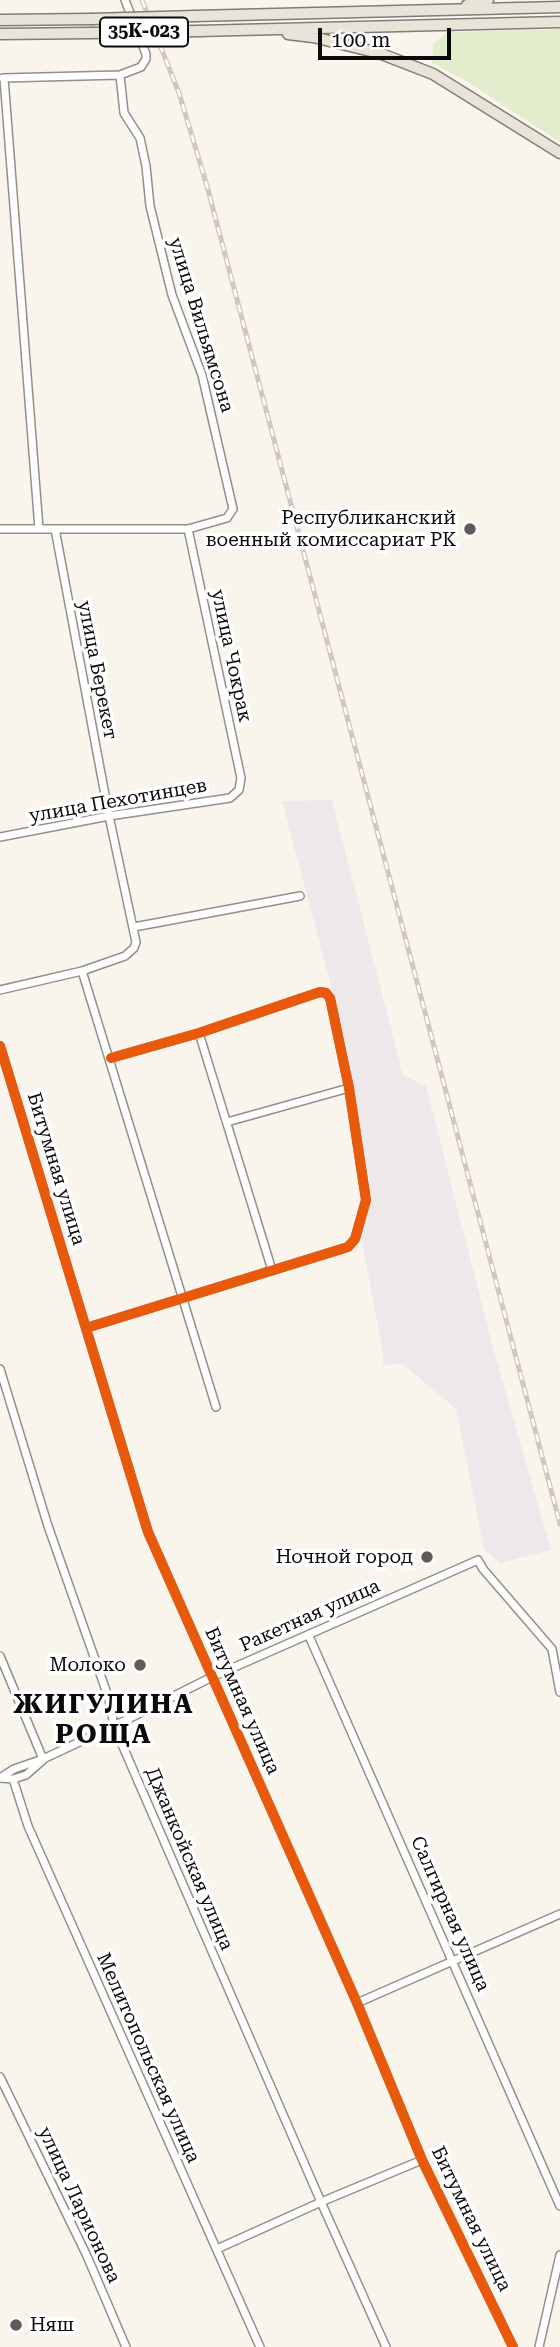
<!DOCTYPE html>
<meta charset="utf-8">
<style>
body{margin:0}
#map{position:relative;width:560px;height:2347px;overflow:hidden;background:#f9f5ed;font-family:"Roboto Serif",serif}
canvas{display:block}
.scale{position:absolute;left:318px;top:28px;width:133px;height:32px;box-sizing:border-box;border:4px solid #0a0a0a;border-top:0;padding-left:9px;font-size:21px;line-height:24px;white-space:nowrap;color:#0a0a0a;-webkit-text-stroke:5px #fff;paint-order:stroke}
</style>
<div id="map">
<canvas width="560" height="2347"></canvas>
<div class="scale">100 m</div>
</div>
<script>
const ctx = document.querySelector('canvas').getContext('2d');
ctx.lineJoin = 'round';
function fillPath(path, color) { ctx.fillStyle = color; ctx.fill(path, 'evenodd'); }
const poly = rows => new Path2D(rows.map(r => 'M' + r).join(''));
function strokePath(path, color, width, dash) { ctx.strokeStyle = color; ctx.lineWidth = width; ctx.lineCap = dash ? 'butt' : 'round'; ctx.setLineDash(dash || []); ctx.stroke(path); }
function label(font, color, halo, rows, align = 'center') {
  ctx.font = font + ' "Roboto Serif",serif'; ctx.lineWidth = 7; ctx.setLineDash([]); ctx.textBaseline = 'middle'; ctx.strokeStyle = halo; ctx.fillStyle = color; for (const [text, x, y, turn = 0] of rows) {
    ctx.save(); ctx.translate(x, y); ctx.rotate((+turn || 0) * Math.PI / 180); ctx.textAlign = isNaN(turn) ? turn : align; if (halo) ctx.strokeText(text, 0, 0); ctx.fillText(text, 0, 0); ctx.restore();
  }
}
fillPath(poly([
 [332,800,403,1075,426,1086,493,1347,551,1550,500,1563,484,1549,456,1409,403,1364,383,1365,383,1353,361,1237,372,1196,345,1039,282,801]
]), '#efe8eb');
fillPath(poly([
 [560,29,560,142,466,81,432,63,433,44,447,32]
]), '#e4ecce');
const street = poly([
 [3,78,120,75,141,67,146,59,146,54,125,0],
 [4,78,39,529],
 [0,529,188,529,227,518,233,509,202,375,172,295,150,206,146,166,140,138,124,113,120,75],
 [0,837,109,816,230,798,239,790,241,778,188,529],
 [134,927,300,896],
 [82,971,216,1407],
 [0,990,82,971,125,956,134,948,136,942,109,816,55,529],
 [199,1033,272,1270],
 [0,1046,148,1532,357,2003,422,2160,513,2347],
 [227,1122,349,1088],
 [86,1328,348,1247,355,1239,366,1200,349,1088,330,998,326,993,320,992,199,1033,111,1058],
 [0,1369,48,1526,109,1699,114,1726,321,2202,386,2347],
 [309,1636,560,2206],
 [0,1656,43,1759],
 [0,1778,14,1769,43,1759,114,1726,212,1677,478,1560,483,1569,552,1649,560,1692],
 [0,1778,13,1779,26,1775,43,1760],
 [13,1779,28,1826,260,2347],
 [357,2003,560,1914],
 [0,2077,87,2256,126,2347],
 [217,2249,321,2202,422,2160],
 [539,2347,560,2255]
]);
const primary = poly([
 [467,5,488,0],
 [195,16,560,7],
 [0,20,91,19],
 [198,31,560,22],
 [0,34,91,33],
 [288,34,313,37,379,53,433,74,560,153]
]);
strokePath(street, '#92908c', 10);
strokePath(primary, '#7f7d7a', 13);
strokePath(street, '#fefefc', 7);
strokePath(primary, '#eae3d7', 10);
const rail = poly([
 [142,0,179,93,207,186,560,1524]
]);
strokePath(rail, '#d4c5c5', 5);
strokePath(rail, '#fff', 2.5, [8]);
const primaryBridge = poly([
 [91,19,195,16],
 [91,33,198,31]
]);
strokePath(primaryBridge, '#7f7d7a', 13, []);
strokePath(primaryBridge, '#eae3d7', 10);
strokePath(poly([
 [0,1046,148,1532,357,2003,422,2160,513,2347],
 [86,1328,348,1247,355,1239,366,1200,349,1088,330,998,326,993,320,992,199,1033,111,1058]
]), '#e8590c', 10);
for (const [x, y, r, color] of [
 [470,529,7,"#5e5c59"],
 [427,1557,7,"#5e5c59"],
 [140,1665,7,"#5e5c59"],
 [16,2325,7,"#5e5c59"]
]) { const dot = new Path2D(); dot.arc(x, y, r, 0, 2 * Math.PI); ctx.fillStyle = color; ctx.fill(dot); strokePath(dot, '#fff', 2.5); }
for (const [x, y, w] of [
 [144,32,88]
]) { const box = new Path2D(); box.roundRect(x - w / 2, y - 14.5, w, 29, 5); ctx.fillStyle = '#fff'; ctx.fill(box); strokePath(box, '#0a0a0a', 2); }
label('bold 18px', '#0a0a0a', null, [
 ["35К-023",144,32]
]);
label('19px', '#0a0a0a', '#fff', [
 ["улица Вильямсона",201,325,73],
 ["улица Чокрак",231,656,78],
 ["улица Берекет",97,670,79],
 ["улица Пехотинцев",118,801,-10],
 ["Битумная улица",56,1169,73],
 ["Ракетная улица",310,1616,-24],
 ["Битумная улица",242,1701,66],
 ["Джанкойская улица",189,1859,67],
 ["Салгирная улица",450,1914,66],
 ["Мелитопольская улица",148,2058,66],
 ["улица Ларионова",79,2205,65],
 ["Битумная улица",471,2219,64]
]);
label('19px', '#0a0a0a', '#fff', [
 ["Республиканский",456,518],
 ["военный комиссариат РК",456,540],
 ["Ночной город",413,1557],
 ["Молоко",126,1665],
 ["Няш",30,2325,"left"]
], 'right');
ctx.letterSpacing = '2px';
label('bold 26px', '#0a0a0a', '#fff', [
 ["ЖИГУЛИНА",104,1705],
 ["РОЩА",104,1735]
]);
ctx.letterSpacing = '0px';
</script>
